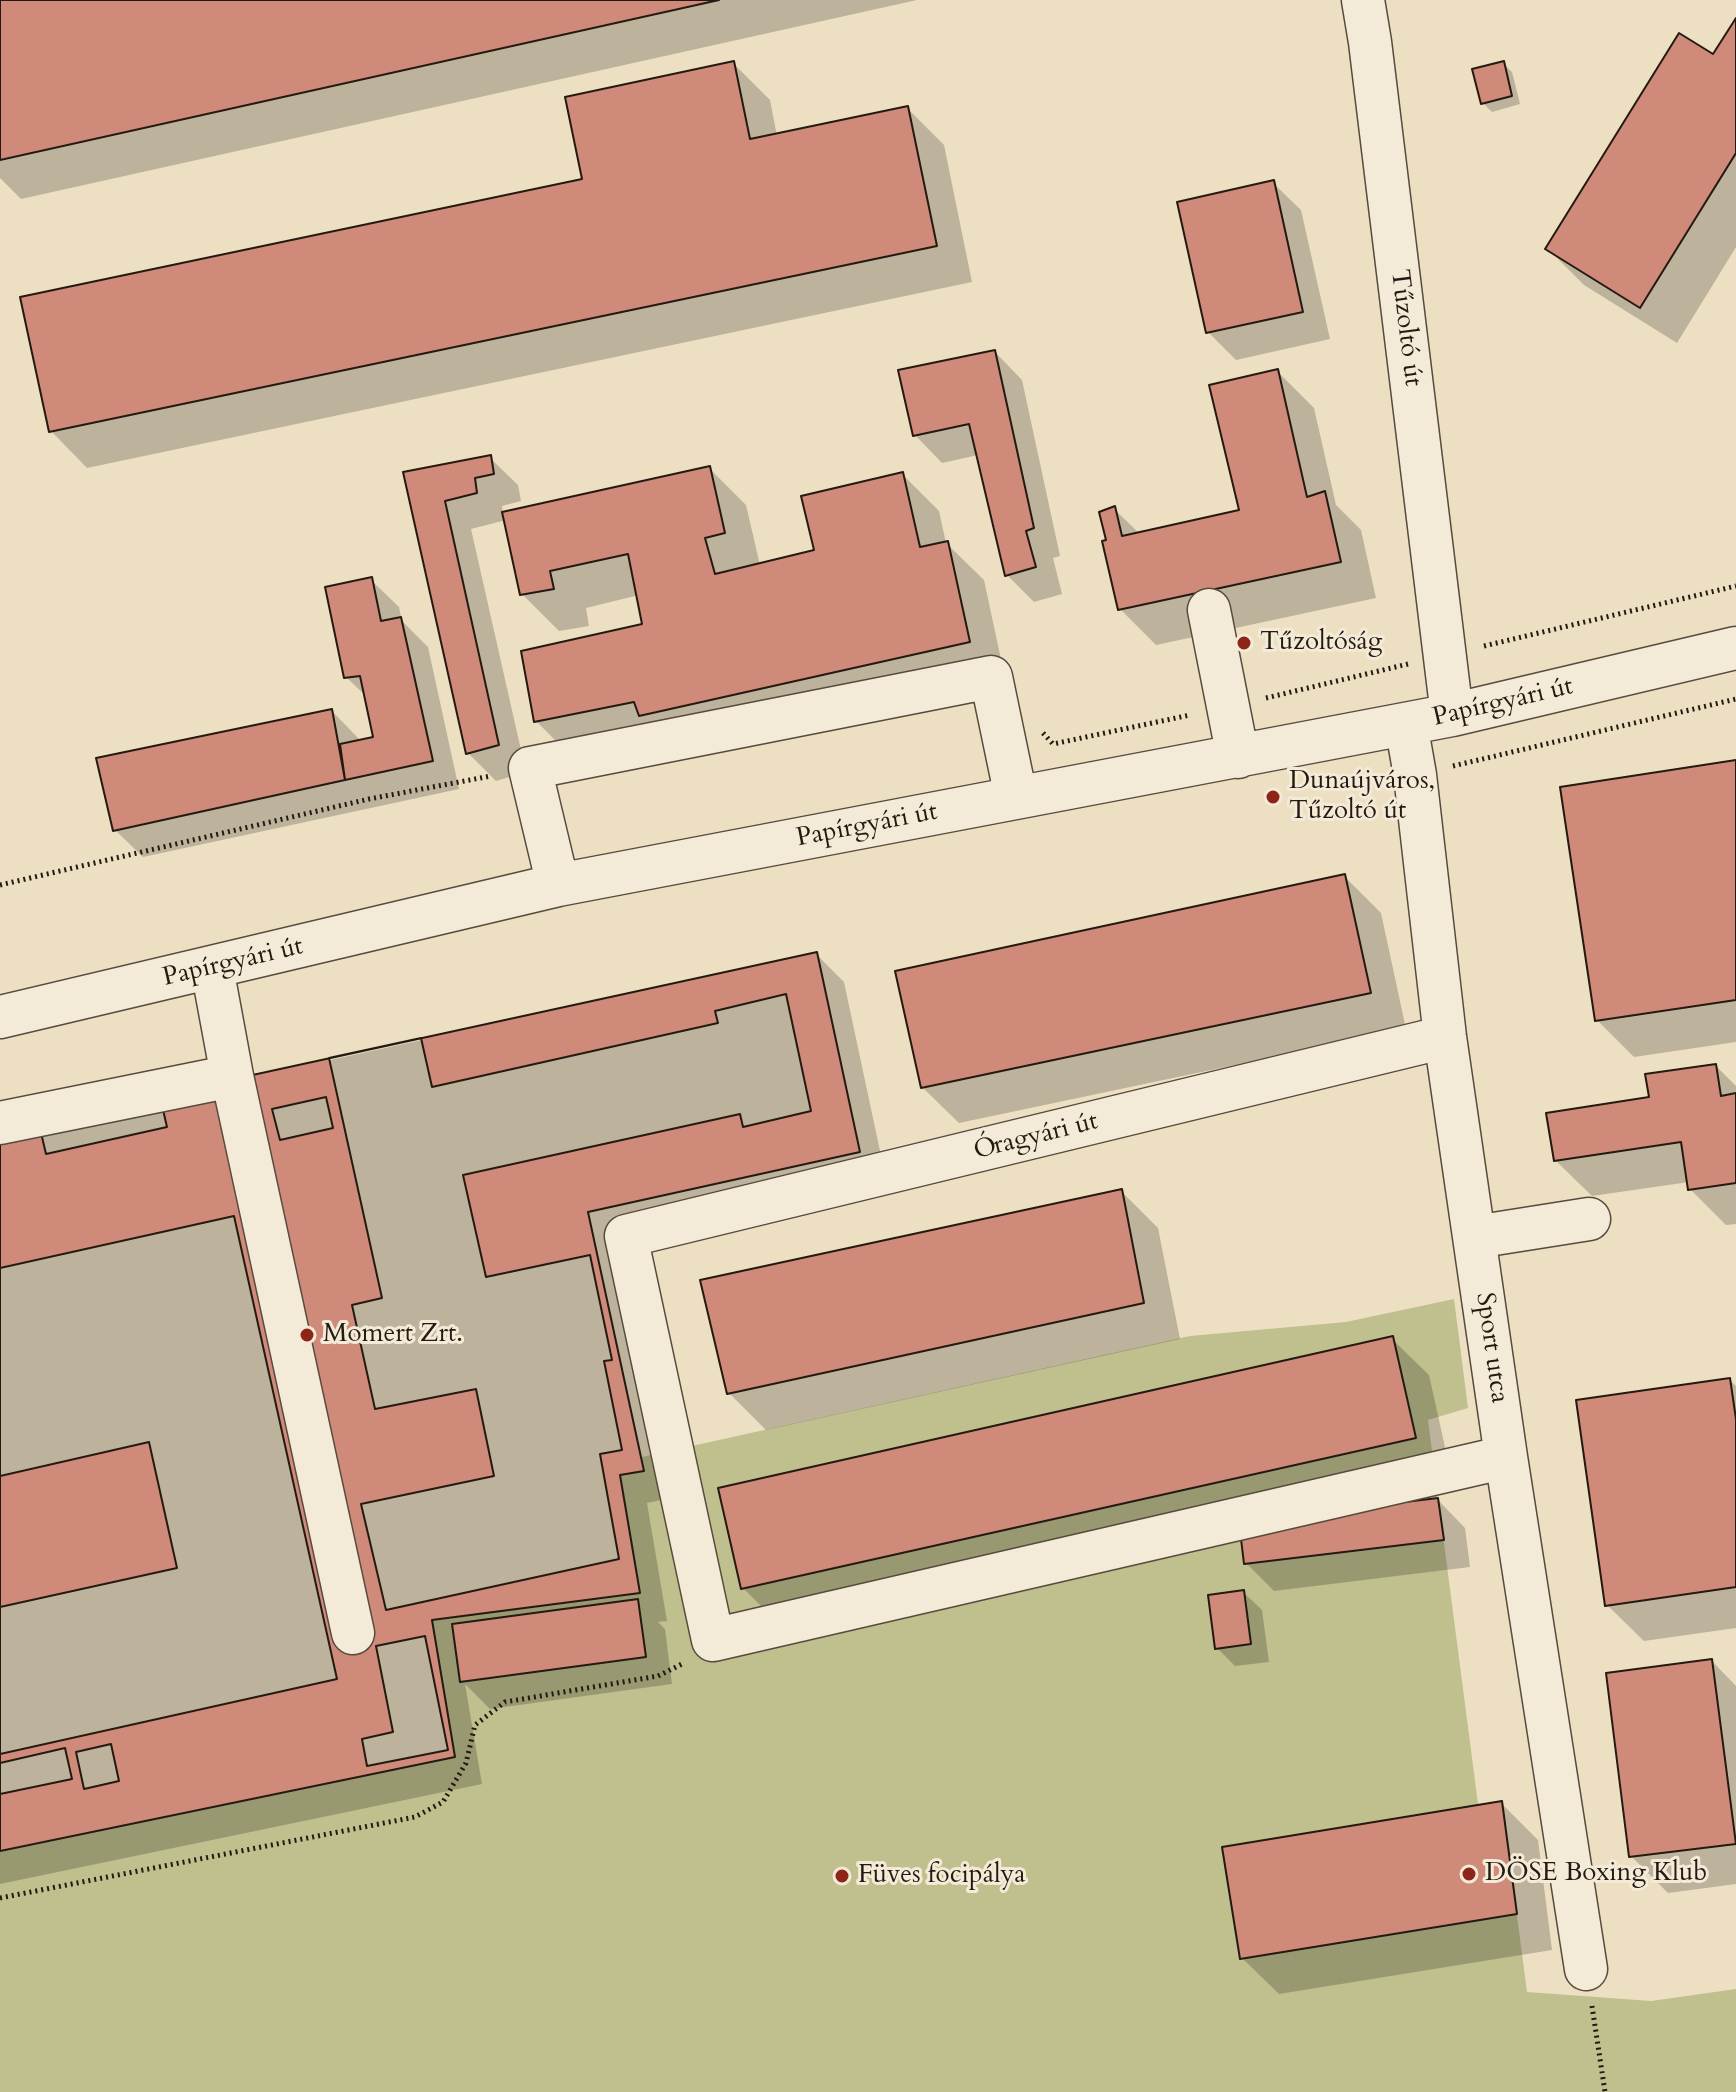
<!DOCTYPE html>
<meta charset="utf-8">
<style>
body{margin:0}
canvas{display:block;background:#ecdfc2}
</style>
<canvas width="1736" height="2092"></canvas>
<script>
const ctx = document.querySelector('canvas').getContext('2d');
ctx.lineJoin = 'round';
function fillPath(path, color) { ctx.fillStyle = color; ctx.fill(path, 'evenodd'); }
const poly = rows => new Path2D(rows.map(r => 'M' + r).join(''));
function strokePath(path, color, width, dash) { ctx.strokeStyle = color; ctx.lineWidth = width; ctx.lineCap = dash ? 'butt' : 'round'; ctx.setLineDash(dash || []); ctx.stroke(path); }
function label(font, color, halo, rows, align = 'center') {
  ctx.font = font + ' Cardo,serif'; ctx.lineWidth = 6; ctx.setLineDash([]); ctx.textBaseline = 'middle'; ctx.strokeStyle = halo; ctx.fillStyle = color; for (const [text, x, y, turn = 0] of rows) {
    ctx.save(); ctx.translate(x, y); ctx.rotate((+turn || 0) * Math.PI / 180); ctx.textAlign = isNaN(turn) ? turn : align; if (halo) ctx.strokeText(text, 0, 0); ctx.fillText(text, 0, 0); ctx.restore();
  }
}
fillPath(poly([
 [1454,1299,1468,1408,1428,1420,1478,1804,1502,1801,1527,1992,1651,2001,1736,1989,1736,2092,0,2092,0,1851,455,1757,432,1620,640,1593,620,1475,644,1471,642,1457,1190,1336,1346,1322]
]), '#bfc08e');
fillPath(poly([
 [0,0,917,0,21,199,0,178],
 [1736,22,1736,247,1677,343,1584,285,1548,249,1714,57],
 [733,63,770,100,777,136,907,108,944,145,972,282,87,468,51,431,585,180],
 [1503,63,1512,72,1520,104,1492,112,1483,103],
 [1273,183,1301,210,1330,339,1236,360,1208,332],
 [995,352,1022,380,1060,556,1053,558,1062,594,1034,602,1007,575,978,455,942,463,915,435],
 [1278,372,1314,408,1336,505,1361,530,1376,598,1156,645,1120,609,1108,541,1114,509,1140,534,1241,511],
 [490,458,518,485,521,501,502,506,503,514,709,468,746,505,760,565,816,552,902,474,939,511,946,543,984,580,1005,678,573,758,536,721,645,626,639,595,586,608,589,626,559,631,522,594,506,520,471,529,526,772,496,781,468,753,405,474],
 [371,580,399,607,402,621,428,647,459,789,143,857,115,830,332,711,359,739,360,742,376,738,367,697,346,677],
 [1736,762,1736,1042,1634,1057,1597,1020],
 [1344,876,1381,913,1406,1029,959,1123,922,1087],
 [816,954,844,982,886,1179,614,1240,671,1498,647,1503,667,1621,658,1622,665,1629,672,1684,490,1709,465,1684,482,1784,0,1884,0,1132],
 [1716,1066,1736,1086,1736,1224,1726,1225,1690,1189,1689,1182,1592,1196,1555,1160,1651,1098],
 [1121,1191,1158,1228,1180,1339,766,1430,729,1393],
 [1392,1339,1429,1375,1451,1474,1245,1523,1438,1500,1465,1528,1470,1567,1274,1591,1246,1563,1241,1521,780,1625,743,1588],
 [1730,1380,1736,1386,1736,1628,1644,1641,1607,1605],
 [1243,1592,1262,1610,1269,1662,1235,1666,1217,1648],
 [1712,1661,1736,1686,1736,1884,1668,1893,1631,1856],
 [1502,1804,1538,1840,1552,1950,1279,1994,1242,1958]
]), '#0003');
const building = poly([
 [0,0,719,0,0,160,0,0],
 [1736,18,1736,153,1640,308,1545,249,1679,33,1713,54,1736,18],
 [734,61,750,139,908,106,937,246,49,432,20,297,582,179,565,97,734,61],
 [1504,61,1512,96,1481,104,1472,69,1504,61],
 [1274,180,1303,312,1206,333,1177,202,1274,180],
 [995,350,1034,528,1026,531,1036,567,1005,576,969,424,913,436,898,370,995,350],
 [1278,369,1307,497,1325,491,1341,562,1118,610,1102,541,1106,540,1099,512,1115,506,1122,536,1239,510,1209,385,1278,369],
 [491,455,494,474,475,478,477,493,445,501,499,745,466,754,403,472,491,455],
 [710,466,725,533,705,538,715,574,814,550,801,496,903,472,920,547,948,541,970,642,639,716,634,702,534,722,521,651,642,624,628,554,550,571,554,589,520,595,502,512,710,466],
 [372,577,381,621,401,617,433,761,345,780,340,744,373,737,360,676,344,678,325,587,372,577],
 [332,709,345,780,113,831,96,758,332,709],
 [1736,760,1736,1000,1595,1021,1560,787,1736,760],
 [1345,874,1371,993,921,1088,895,971,1345,874],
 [817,952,860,1152,588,1212,644,1471,620,1475,640,1593,432,1620,455,1757,0,1851,0,1130,817,952],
 [786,994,811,1111,743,1127,740,1114,463,1175,486,1277,590,1255,612,1360,604,1361,622,1450,600,1454,619,1559,386,1610,361,1504,494,1476,476,1389,375,1409,352,1305,382,1298,329,1058,421,1038,432,1087,718,1023,715,1011,786,994],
 [1716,1064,1721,1096,1736,1093,1736,1183,1688,1190,1681,1142,1554,1161,1546,1113,1649,1097,1645,1074,1716,1064],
 [160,1097,167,1127,46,1154,39,1124,160,1097],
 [326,1097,333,1128,280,1140,272,1109,326,1097],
 [1122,1189,1144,1303,727,1394,700,1280,1122,1189],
 [234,1216,337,1679,0,1754,0,1607,177,1568,149,1442,0,1476,0,1268,234,1216],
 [1393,1336,1416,1438,741,1589,718,1488,1393,1336],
 [1730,1378,1736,1419,1736,1587,1605,1606,1576,1400,1730,1378],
 [1438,1498,1444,1540,1244,1564,1239,1522,1438,1498],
 [1244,1590,1251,1644,1215,1649,1208,1595,1244,1590],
 [638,1599,646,1657,460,1682,452,1624,638,1599],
 [425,1636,448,1750,367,1766,362,1739,393,1732,376,1646,425,1636],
 [1712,1659,1736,1844,1629,1857,1606,1673,1712,1659],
 [111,1744,119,1781,84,1789,76,1752,111,1744],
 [65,1748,72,1779,0,1794,0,1763,65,1748],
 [1502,1801,1517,1914,1240,1959,1222,1847,1502,1801]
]);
fillPath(building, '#cf8a7a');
strokePath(building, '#241a12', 2);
const minor = poly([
 [1363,0,1370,42,1452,715],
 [1209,610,1238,757],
 [1406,724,1415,775,1445,1037,1506,1457,1586,1969],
 [558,885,530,768,991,677,1016,797],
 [0,1017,558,885,1452,715,1736,648],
 [1445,1037,626,1236,713,1640,1506,1457],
 [232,1076,353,1633],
 [0,1123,232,1076,212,968],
 [1475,1237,1589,1219]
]);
strokePath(minor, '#564b3e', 45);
strokePath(poly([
 [1484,646,1736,586],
 [1266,698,1408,664],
 [1043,733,1053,744,1190,715],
 [1453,766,1736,699],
 [0,885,369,799,491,776],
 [0,1898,415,1817,443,1802,466,1763,475,1725,505,1702,658,1676,682,1664],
 [1592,2006,1605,2092]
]), '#241a12', 5, [2, 4]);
strokePath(minor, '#f3ead7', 42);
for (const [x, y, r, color] of [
 [1244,643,8,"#8f2418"],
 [1273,797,8,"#8f2418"],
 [307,1335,8,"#8f2418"],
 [1469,1874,8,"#8f2418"],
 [842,1876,8,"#8f2418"]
]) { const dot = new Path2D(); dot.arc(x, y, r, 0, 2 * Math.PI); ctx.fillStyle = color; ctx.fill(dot); strokePath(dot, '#f3ead7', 3); }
label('26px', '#241a12', '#f3ead7', [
 ["Tűzoltó út",1405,328,83],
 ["Papírgyári út",1503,703,-13],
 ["Papírgyári út",867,826,-11],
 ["Papírgyári út",233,963,-13],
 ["Óragyári út",1036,1137,-14],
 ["Sport utca",1491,1348,82]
]);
label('26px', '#241a12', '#f3ead7', [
 ["Tűzoltóság",1260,643],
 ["Dunaújváros,",1289,782],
 ["Tűzoltó út",1289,812],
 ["Momert Zrt.",323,1335],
 ["DÖSE Boxing Klub",1485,1874],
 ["Füves focipálya",858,1876]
], 'left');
</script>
